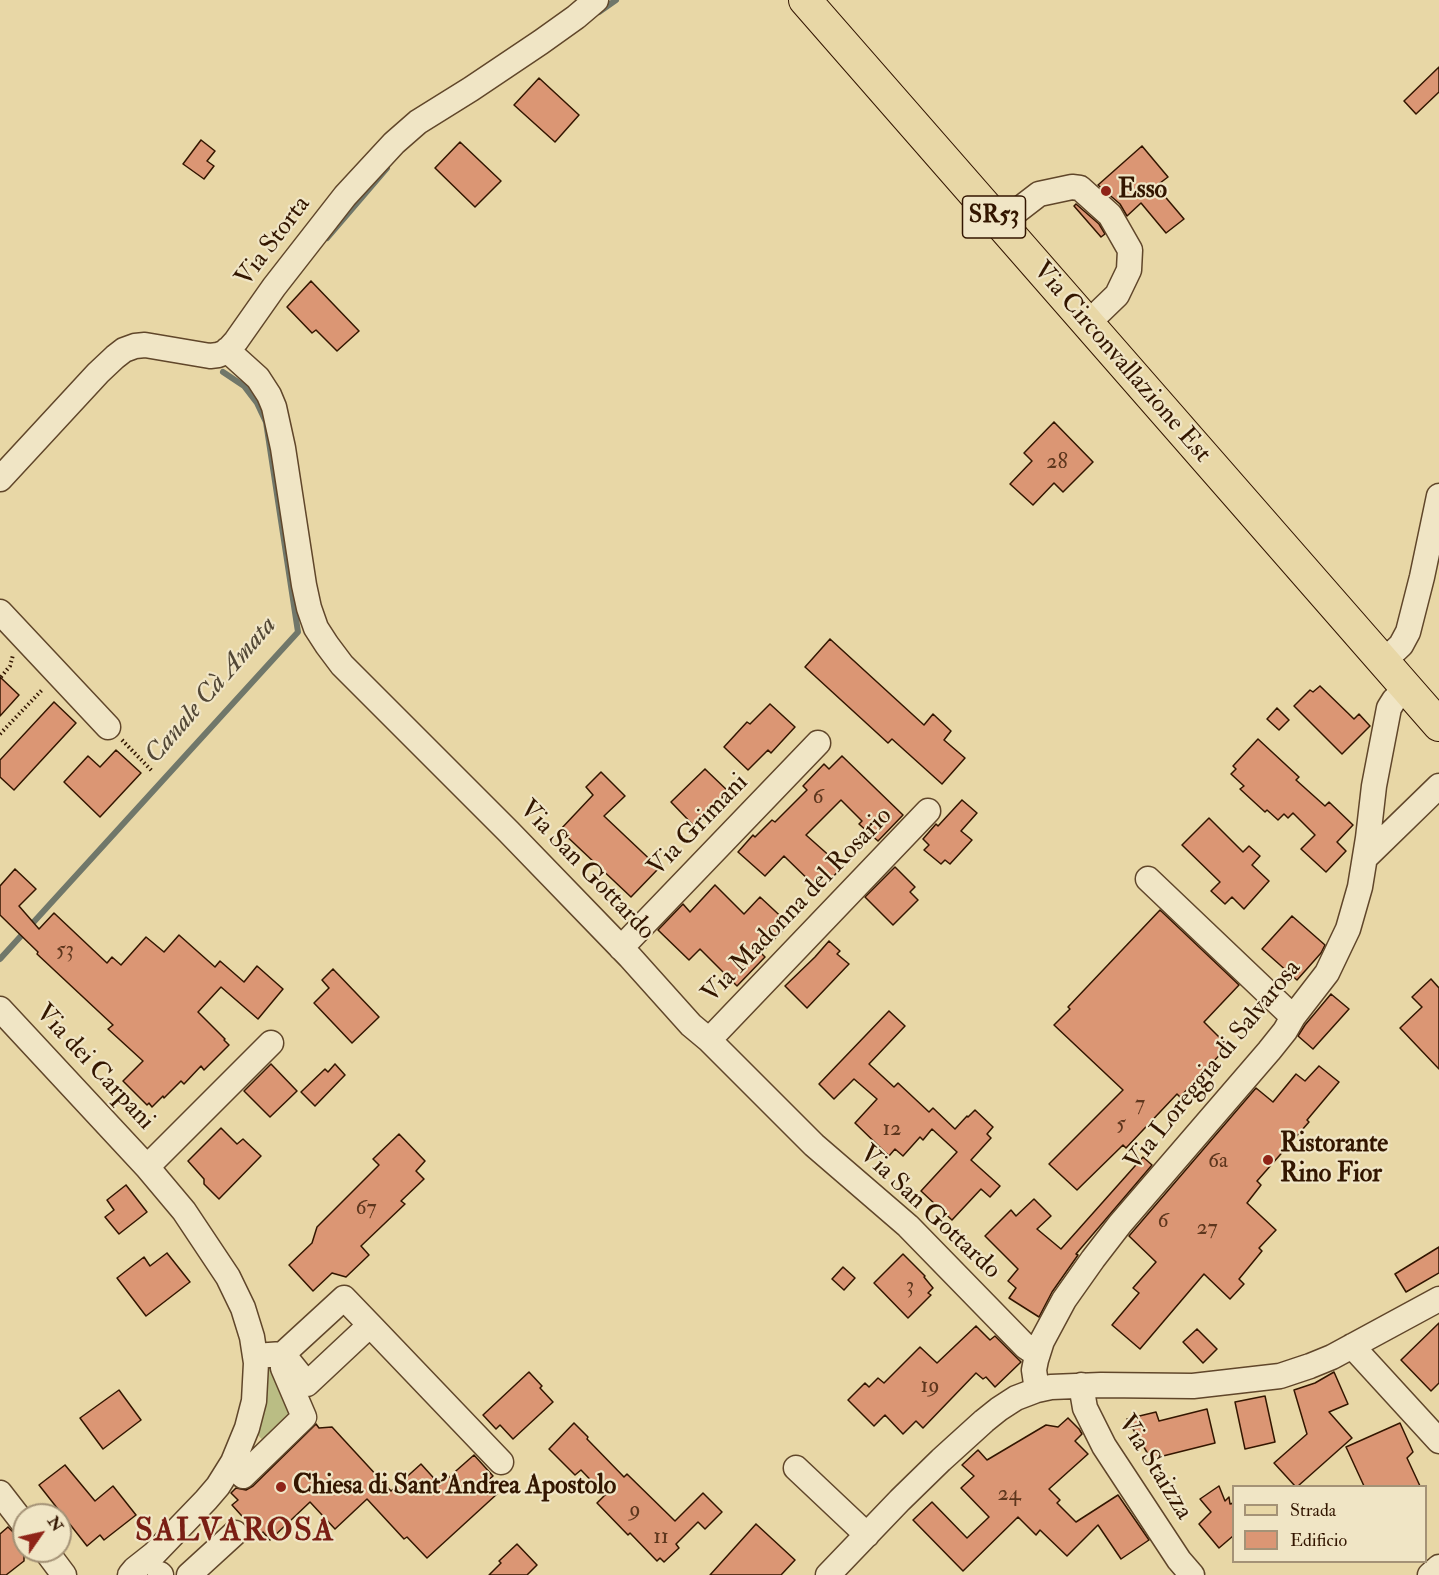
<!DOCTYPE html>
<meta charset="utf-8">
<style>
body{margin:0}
#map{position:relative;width:1439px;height:1575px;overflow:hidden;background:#e8d7a6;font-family:"IM FELL Double Pica",serif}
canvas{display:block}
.legend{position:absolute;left:1232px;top:1485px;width:195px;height:78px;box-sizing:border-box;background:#f0e5c5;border:2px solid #a49276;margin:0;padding:8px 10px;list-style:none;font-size:18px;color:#331600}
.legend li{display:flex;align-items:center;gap:12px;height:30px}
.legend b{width:30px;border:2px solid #a49276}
.north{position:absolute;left:12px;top:1503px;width:60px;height:60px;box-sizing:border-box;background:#f0e5c5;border:2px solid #a49276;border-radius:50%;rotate:56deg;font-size:16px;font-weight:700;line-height:24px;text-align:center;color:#331600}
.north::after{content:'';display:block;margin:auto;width:21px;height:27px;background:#8f2418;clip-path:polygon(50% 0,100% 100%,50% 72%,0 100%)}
</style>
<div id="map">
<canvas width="1439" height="1575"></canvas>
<ul class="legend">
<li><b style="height:8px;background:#e8d7a6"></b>Strada</li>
<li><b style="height:16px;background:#db9674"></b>Edificio</li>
</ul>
<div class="north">N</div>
</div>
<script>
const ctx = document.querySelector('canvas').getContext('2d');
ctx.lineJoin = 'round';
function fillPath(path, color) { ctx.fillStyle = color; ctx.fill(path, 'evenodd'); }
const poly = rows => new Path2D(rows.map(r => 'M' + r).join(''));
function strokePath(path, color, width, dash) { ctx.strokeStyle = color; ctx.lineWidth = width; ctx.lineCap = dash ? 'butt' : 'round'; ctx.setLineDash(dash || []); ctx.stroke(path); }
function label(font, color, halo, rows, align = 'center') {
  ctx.font = font + ' "IM FELL Double Pica",serif'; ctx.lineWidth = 4.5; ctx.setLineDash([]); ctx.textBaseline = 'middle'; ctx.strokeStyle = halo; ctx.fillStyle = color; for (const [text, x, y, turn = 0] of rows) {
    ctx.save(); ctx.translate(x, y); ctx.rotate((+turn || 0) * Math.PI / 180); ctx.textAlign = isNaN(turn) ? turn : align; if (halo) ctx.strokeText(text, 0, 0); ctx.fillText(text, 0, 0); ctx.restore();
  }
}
fillPath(poly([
 [270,1368,274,1370,299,1418,268,1446,257,1434,268,1369]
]), '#babd84');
strokePath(poly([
 [599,12,616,0],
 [327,238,387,168],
 [0,959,298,632,266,422,257,403,244,386,223,372]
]), '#70776a', 6);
const building = poly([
 [1439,67,1439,92,1416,114,1404,101,1439,67],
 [539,78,579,115,555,142,514,105,539,78],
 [201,140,215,151,207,161,214,166,204,179,183,164,201,140],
 [460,142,501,181,475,207,435,168,460,142],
 [1142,146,1168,177,1156,186,1184,219,1166,233,1141,203,1127,216,1120,204,1098,185,1142,146],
 [1076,204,1099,224,1105,234,1101,237,1074,206,1076,204],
 [311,281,359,331,337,351,316,330,312,333,287,307,311,281],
 [1054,422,1093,462,1063,492,1054,483,1033,505,1010,484,1032,461,1024,453,1054,422],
 [830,639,924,725,933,714,951,731,944,740,965,758,942,784,892,739,888,743,805,667,830,639],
 [0,677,19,695,0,716,0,677],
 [1320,686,1354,719,1359,714,1370,726,1342,754,1294,706,1310,690,1313,692,1320,686],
 [54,702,76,723,14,790,0,777,0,760,54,702],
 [770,704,795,727,771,753,768,750,748,770,724,747,747,722,750,724,770,704],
 [1277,708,1289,720,1279,730,1267,719,1277,708],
 [1258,739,1299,777,1296,780,1325,806,1329,802,1353,825,1337,842,1346,851,1326,872,1301,849,1315,835,1293,813,1288,818,1284,814,1278,820,1267,810,1265,812,1240,789,1244,786,1231,774,1236,769,1233,766,1258,739],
 [116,750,141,773,100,817,64,782,88,756,100,767,116,750],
 [842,756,903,815,878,841,859,824,862,821,841,800,806,835,842,867,820,891,784,856,765,876,738,852,753,835,755,837,772,820,775,822,807,790,803,786,824,764,829,769,842,756],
 [705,769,730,793,695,827,671,802,705,769],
 [601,772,625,796,604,816,659,868,631,897,560,830,593,795,586,787,601,772],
 [962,800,977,813,961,831,972,840,950,864,945,860,941,864,924,850,929,845,923,839,936,824,938,826,962,800],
 [1209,818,1243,852,1249,846,1260,856,1252,865,1269,881,1244,909,1232,897,1225,904,1211,891,1220,882,1182,845,1209,818],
 [895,867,915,887,910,892,918,900,893,925,865,897,895,867],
 [15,869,36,889,19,906,39,929,54,913,107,963,112,957,121,965,146,937,164,952,179,935,215,967,220,961,244,982,257,966,283,989,258,1019,221,987,198,1012,225,1039,224,1040,229,1045,204,1070,201,1066,184,1084,181,1081,164,1098,163,1096,152,1107,149,1103,147,1105,123,1081,143,1061,108,1029,113,1025,37,954,38,952,0,915,0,886,15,869],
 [715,885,744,914,760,897,789,924,761,953,765,957,737,986,700,949,689,960,658,930,683,904,690,912,715,885],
 [1160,910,1239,985,1204,1022,1228,1046,1180,1097,1177,1094,1126,1148,1123,1145,1077,1190,1049,1164,1123,1090,1054,1025,1070,1009,1068,1007,1160,910],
 [1292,916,1325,945,1321,953,1297,980,1262,949,1292,916],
 [829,941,840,951,837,954,849,964,807,1008,785,986,815,957,829,941],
 [333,969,379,1017,352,1043,314,1003,329,988,322,980,333,969],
 [1431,979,1439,988,1439,1069,1400,1028,1422,1007,1412,997,1431,979],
 [1331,994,1349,1009,1313,1049,1298,1036,1305,1025,1331,994],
 [889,1011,905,1026,869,1064,894,1087,898,1083,929,1112,933,1108,955,1129,967,1116,968,1117,975,1110,993,1127,987,1134,991,1138,971,1160,1000,1186,990,1197,981,1189,952,1220,921,1191,957,1152,932,1129,923,1140,920,1137,903,1156,895,1149,889,1156,855,1123,877,1099,854,1079,834,1099,819,1084,889,1011],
 [271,1064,297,1091,270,1117,244,1091,271,1064],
 [335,1064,345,1075,315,1106,301,1092,325,1069,328,1072,335,1064],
 [1319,1066,1339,1082,1307,1120,1309,1122,1257,1181,1261,1185,1247,1203,1276,1230,1259,1248,1262,1251,1239,1279,1244,1284,1230,1299,1204,1274,1140,1349,1112,1325,1139,1293,1133,1288,1156,1262,1129,1236,1256,1088,1273,1102,1296,1074,1305,1081,1319,1066],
 [221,1128,237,1144,243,1139,261,1156,219,1199,204,1184,204,1179,188,1161,221,1128],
 [399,1134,425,1161,416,1171,424,1179,401,1201,405,1204,361,1246,369,1255,346,1277,332,1273,313,1291,289,1265,312,1243,317,1227,379,1165,373,1159,399,1134],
 [1143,1157,1152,1165,1076,1254,1078,1255,1052,1292,1039,1317,1009,1298,1016,1288,1008,1281,1018,1269,985,1236,1011,1210,1016,1216,1034,1199,1051,1216,1037,1229,1061,1249,1143,1157],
 [126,1185,147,1212,119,1234,105,1217,114,1210,107,1200,126,1185],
 [1439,1247,1439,1273,1406,1292,1395,1274,1439,1247],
 [167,1253,190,1282,146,1316,117,1278,144,1257,150,1266,167,1253],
 [903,1254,925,1276,924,1277,933,1288,928,1293,931,1295,908,1318,874,1283,903,1254],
 [843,1267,855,1278,844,1290,832,1279,843,1267],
 [1439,1323,1439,1383,1431,1391,1401,1360,1439,1323],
 [976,1326,990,1340,995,1336,1021,1362,995,1387,986,1377,983,1379,976,1373,923,1428,916,1421,903,1434,885,1415,874,1426,848,1400,865,1383,869,1387,878,1378,884,1383,920,1347,937,1363,976,1326],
 [1197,1329,1217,1349,1203,1363,1183,1342,1197,1329],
 [529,1372,542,1386,540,1388,553,1402,513,1439,500,1425,496,1429,483,1415,529,1372],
 [1334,1372,1348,1404,1329,1412,1352,1438,1298,1486,1295,1486,1274,1463,1307,1434,1294,1390,1315,1383,1334,1372],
 [119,1390,141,1420,103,1449,80,1418,119,1390],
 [1265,1396,1275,1442,1245,1449,1235,1402,1265,1396],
 [1207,1409,1215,1443,1151,1459,1127,1419,1156,1412,1159,1421,1207,1409],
 [1068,1418,1079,1429,1082,1434,1075,1441,1088,1454,1049,1489,1060,1500,1057,1503,1076,1522,1118,1495,1149,1540,1121,1559,1098,1525,1067,1556,1040,1530,1036,1535,1018,1517,963,1571,913,1520,932,1502,967,1538,989,1517,961,1488,974,1476,962,1465,978,1450,987,1460,1046,1425,1058,1427,1068,1418],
 [574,1423,588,1437,587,1439,624,1477,627,1474,675,1521,703,1493,722,1512,705,1529,698,1522,676,1544,679,1548,664,1562,660,1558,657,1561,630,1533,628,1535,597,1503,605,1495,581,1470,575,1475,549,1449,574,1423],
 [1400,1423,1413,1452,1407,1458,1420,1486,1364,1486,1346,1447,1400,1423],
 [316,1424,319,1428,332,1427,391,1491,421,1464,440,1485,474,1455,493,1476,486,1482,497,1494,427,1558,407,1537,404,1539,367,1499,335,1529,310,1502,270,1540,263,1532,259,1535,232,1505,238,1500,231,1493,236,1488,246,1490,253,1486,316,1424],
 [65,1465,95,1501,113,1486,136,1515,104,1540,100,1535,87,1546,39,1485,65,1465],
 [1219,1486,1225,1501,1229,1497,1230,1504,1233,1503,1233,1536,1219,1548,1199,1524,1211,1512,1200,1499,1219,1486],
 [756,1524,795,1560,781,1575,710,1575,756,1524],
 [8,1527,18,1537,24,1538,24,1561,6,1575,0,1575,0,1534,8,1527],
 [517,1544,537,1565,527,1575,489,1575,501,1563,499,1561,517,1544]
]);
fillPath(building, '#db9674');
strokePath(building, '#331600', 1.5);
const minor = poly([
 [1000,224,1039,194,1072,187,1080,188,1110,215,1130,250,1129,270,1117,295,1087,324],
 [227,350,258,378,269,395,274,407,283,448,304,585,309,608,316,628,327,645,342,665,509,832,630,957,691,1025,709,1040,814,1145,908,1226,1026,1347,1035,1353,1038,1353],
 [0,479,98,373,115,357,124,350,135,346,145,345,210,356,218,355,226,352,236,341,274,287,345,196,394,143,418,122,471,89,541,42,576,17,596,0],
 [0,612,108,727],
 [1383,662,1401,645,1408,632,1422,577,1439,496],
 [1365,858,1439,786],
 [1148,879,1293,1017],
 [621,948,818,743],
 [0,1009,147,1167,184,1211,228,1277,243,1308,252,1337,256,1363,254,1401,247,1428,233,1462,218,1486,206,1500,154,1554,135,1569,130,1575],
 [709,1040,928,811],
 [147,1167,271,1043],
 [370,1325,501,1462],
 [1352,1346,1439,1441],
 [255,1356,283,1354,344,1298,370,1325,307,1384,283,1354],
 [1081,1385,1085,1408,1104,1446,1179,1560,1192,1575],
 [1037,1390,1034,1370,1036,1360,1042,1341,1064,1300,1093,1259,1120,1224,1269,1051,1285,1031,1293,1017,1327,973,1348,929,1360,887,1368,838,1374,786,1389,708,1394,700,1408,689],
 [796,1468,867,1535],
 [243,1476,304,1417,283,1368],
 [0,1493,24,1524],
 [46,1551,64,1575],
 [160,1574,161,1575],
 [189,1575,235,1533],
 [828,1575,900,1500,941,1460,984,1421,999,1409,1016,1398,1037,1390,1051,1387,1101,1385,1193,1386,1280,1376,1310,1366,1332,1357,1439,1299],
 [1430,1575,1439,1567]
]);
const major = poly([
 [805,0,1439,725]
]);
strokePath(minor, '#60462a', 27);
strokePath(major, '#331600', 34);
strokePath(poly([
 [1,677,10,666,13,655],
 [0,734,43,689],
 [122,740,153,772]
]), '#331600', 4, [1.5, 3]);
strokePath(minor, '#f0e5c5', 24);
strokePath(major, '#e8d7a6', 32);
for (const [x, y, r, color] of [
 [1106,191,6,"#8f2418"],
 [1268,1160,6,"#8f2418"],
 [281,1487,6,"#8f2418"]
]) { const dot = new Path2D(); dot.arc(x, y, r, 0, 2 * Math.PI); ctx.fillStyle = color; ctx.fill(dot); strokePath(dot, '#f0e5c5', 2); }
label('22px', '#5d361d', null, [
 ["28",1057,463],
 ["6",818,798],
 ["53",65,951],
 ["7",1140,1105],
 ["5",1121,1125],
 ["12",892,1130],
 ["6a",1218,1162],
 ["67",366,1209],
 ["6",1163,1222],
 ["27",1207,1229],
 ["3",910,1287],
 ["19",930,1387],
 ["24",1009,1495],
 ["9",635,1511],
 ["11",661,1538]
]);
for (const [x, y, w] of [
 [994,217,63]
]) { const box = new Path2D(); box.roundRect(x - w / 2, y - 21, w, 42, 4.5); ctx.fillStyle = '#f0e5c5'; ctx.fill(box); strokePath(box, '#331600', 1.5); }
label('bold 24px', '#331600', null, [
 ["SR53",994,217]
]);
label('bold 26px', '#331600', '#f0e5c5', [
 ["Esso",1118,191],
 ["Ristorante",1280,1145],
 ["Rino Fior",1280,1175],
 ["Chiesa di Sant'Andrea Apostolo",293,1487]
], 'left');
label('26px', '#331600', '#f0e5c5', [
 ["Via Storta",274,242,-53],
 ["Via Circonvallazione Est",1121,363,49],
 ["Via Grimani",699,826,-46],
 ["Via San Gottardo",586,871,46],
 ["Via Madonna del Rosario",798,906,-46],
 ["Via Loreggia di Salvarosa",1214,1066,-51],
 ["Via dei Carpani",94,1068,47],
 ["Via San Gottardo",929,1213,43],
 ["Via Staizza",1154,1468,58]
]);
label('italic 27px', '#524735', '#f0e5c5', [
 ["Canale Cà Amata",212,691,-49]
]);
ctx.letterSpacing = '1.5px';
label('bold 32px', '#7a1f14', '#f0e5c5', [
 ["SALVAROSA",235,1533]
]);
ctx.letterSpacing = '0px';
</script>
